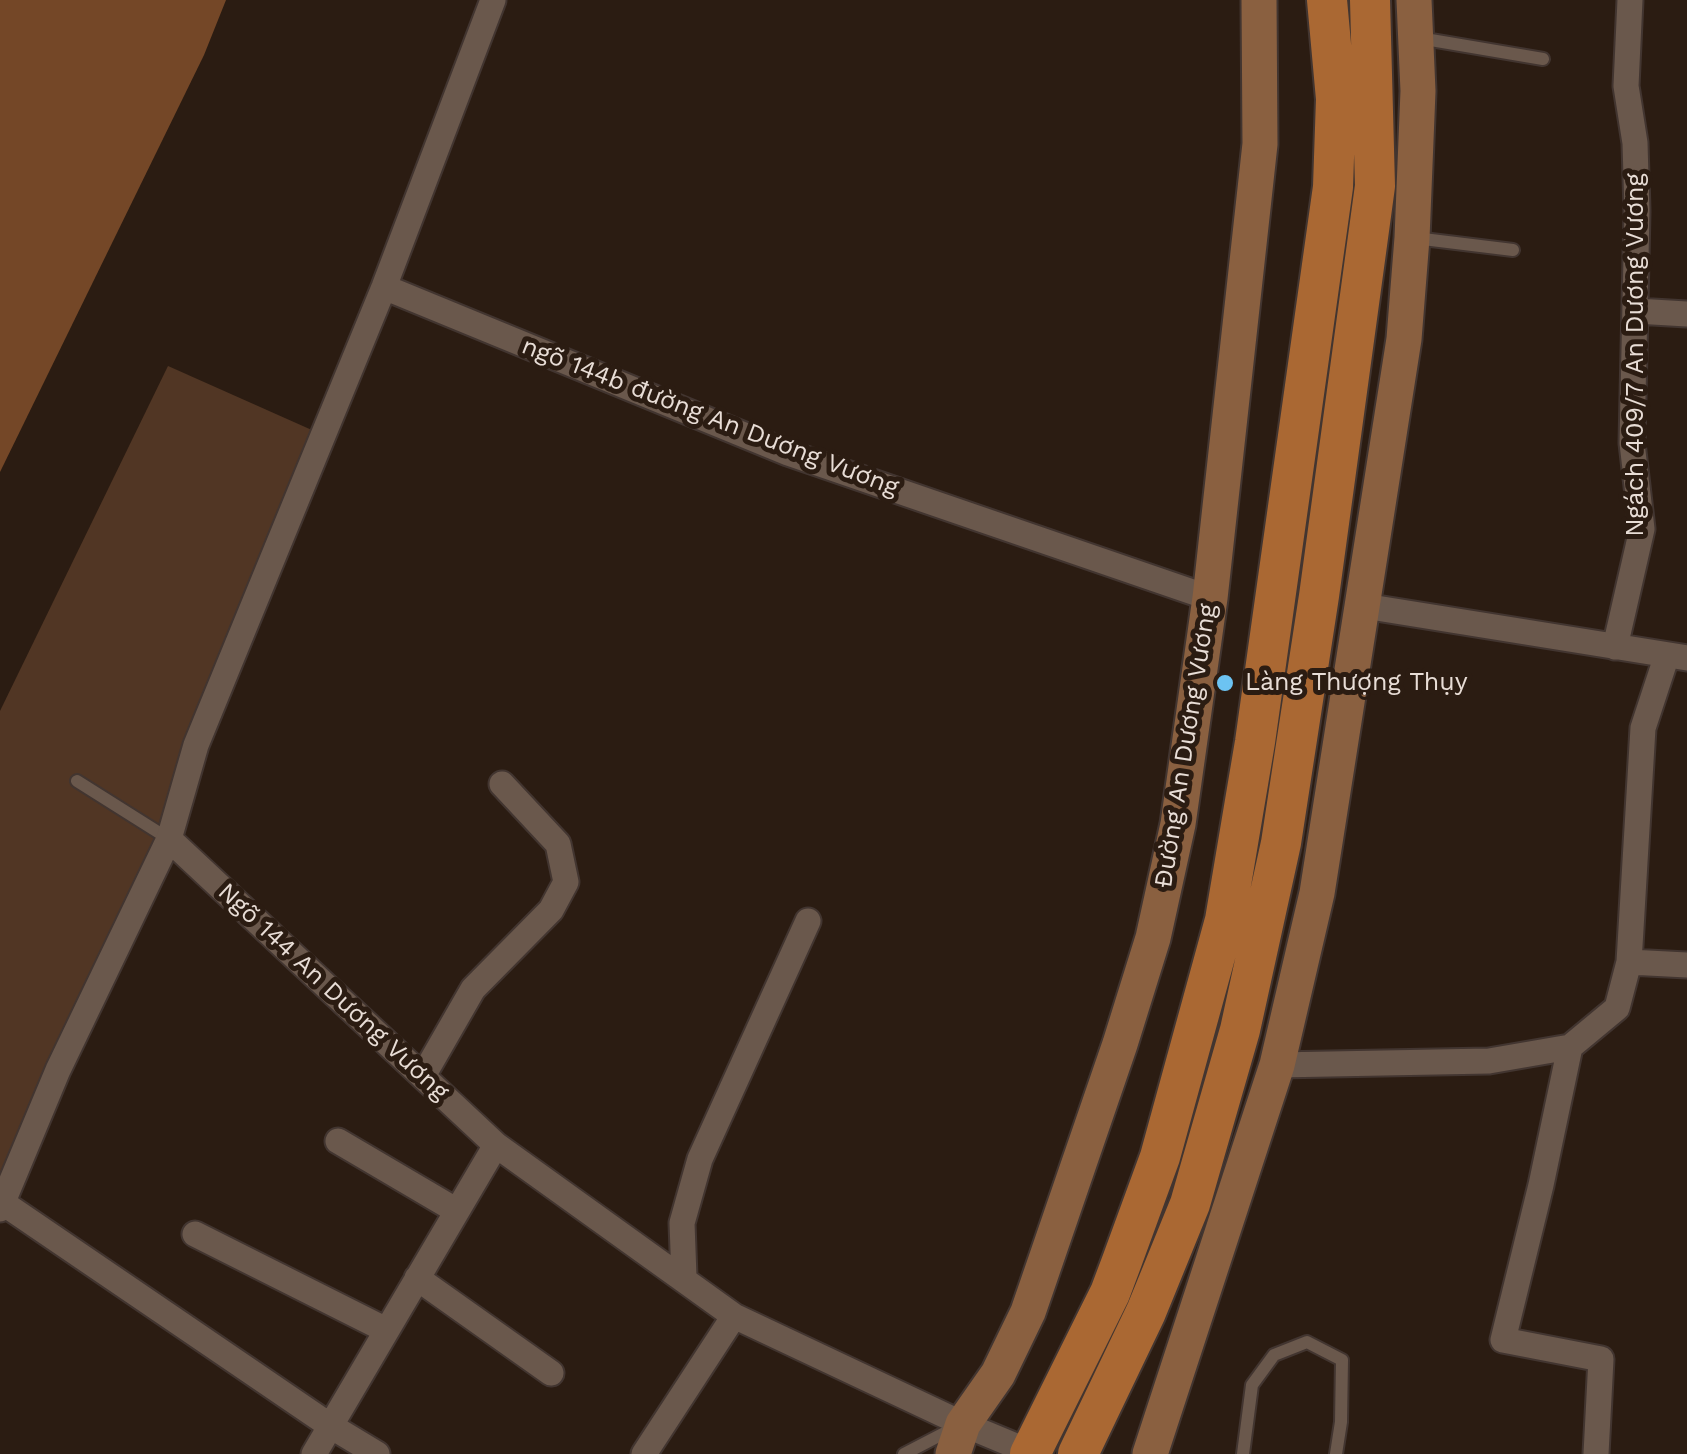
<!DOCTYPE html>
<meta charset="utf-8">
<style>
body{margin:0}
canvas{display:block;background:#2b1c12}
</style>
<canvas width="1687" height="1454"></canvas>
<script>
const ctx = document.querySelector('canvas').getContext('2d');
ctx.lineJoin = 'round';
function fillPath(path, color) { ctx.fillStyle = color; ctx.fill(path, 'evenodd'); }
const poly = rows => new Path2D(rows.map(r => 'M' + r).join(''));
function strokePath(path, color, width, dash) { ctx.strokeStyle = color; ctx.lineWidth = width; ctx.lineCap = dash ? 'butt' : 'round'; ctx.setLineDash(dash || []); ctx.stroke(path); }
function label(font, color, halo, rows, align = 'center') {
  ctx.font = font + ' "Work Sans",sans-serif'; ctx.lineWidth = 10; ctx.setLineDash([]); ctx.textBaseline = 'middle'; ctx.strokeStyle = halo; ctx.fillStyle = color; for (const [text, x, y, turn = 0] of rows) {
    ctx.save(); ctx.translate(x, y); ctx.rotate((+turn || 0) * Math.PI / 180); ctx.textAlign = isNaN(turn) ? turn : align; if (halo) ctx.strokeText(text, 0, 0); ctx.fillText(text, 0, 0); ctx.restore();
  }
}
fillPath(poly([
 [168,366,323,435,169,839,0,1222,0,711]
]), '#513624');
fillPath(poly([
 [0,0,226,0,204,55,0,472]
]), '#744727');
const lane = poly([
 [1419,38,1543,59],
 [1415,238,1513,250],
 [77,781,169,839],
 [904,1454,956,1427],
 [1243,1454,1252,1385,1274,1355,1307,1342,1342,1360,1341,1422,1336,1454]
]);
const street = poly([
 [384,287,788,453,1210,598],
 [1636,311,1687,314],
 [1364,606,1687,658],
 [1615,647,1642,529,1632,443,1637,211,1635,143,1626,86,1630,0],
 [169,839,496,1145,734,1316,963,1424,1035,1454],
 [1629,962,1643,728,1667,655],
 [1570,1047,1541,1185,1503,1340,1601,1359,1596,1454],
 [1277,1065,1489,1061,1570,1047,1617,1008,1629,962,1687,965],
 [423,1076,473,989,551,910,566,882,558,844,502,784],
 [338,1141,457,1211],
 [3,1203,329,1425,377,1454],
 [0,1209,58,1070,169,839,196,745,384,287,493,0],
 [195,1234,386,1330],
 [684,1277,682,1223,700,1159,808,921],
 [417,1278,551,1373],
 [314,1454,496,1145],
 [644,1454,734,1316]
]);
const secondary = poly([
 [953,1454,963,1424,998,1374,1028,1312,1120,1044,1153,938,1178,824,1210,598,1260,144,1259,0],
 [1150,1454,1277,1065,1317,893,1404,339,1412,238,1418,91,1414,0]
]);
const primary = poly([
 [1030,1454,1110,1293,1122,1261,1160,1157,1225,920,1255,742,1333,187,1336,99,1327,0],
 [1078,1454,1146,1312,1190,1204,1240,1030,1281,843,1319,596,1375,186,1370,0]
]);
strokePath(lane, '#423530', 16);
strokePath(street, '#423530', 29);
strokePath(secondary, '#423530', 39);
strokePath(primary, '#423530', 44);
strokePath(lane, '#6a584c', 12);
strokePath(street, '#6a584c', 25);
strokePath(secondary, '#8a6040', 35);
strokePath(primary, '#aa6833', 40);
for (const [x, y, r, color] of [
 [1225,683,10,"#6cc3f2"]
]) { const dot = new Path2D(); dot.arc(x, y, r, 0, 2 * Math.PI); ctx.fillStyle = color; ctx.fill(dot); strokePath(dot, '#2b1c12', 4); }
label('25px', '#e8ddd6', '#2b1c12', [
 ["Ngách 409/7 An Dương Vương",1636,355,-90],
 ["ngõ 144b đường An Dương Vương",710,417,21],
 ["Đường An Dương Vương",1186,746,-81],
 ["Ngõ 144 An Dương Vương",333,992,43]
]);
label('25px', '#e8ddd6', '#2b1c12', [
 ["Làng Thượng Thụy",1245,683]
], 'left');
</script>
